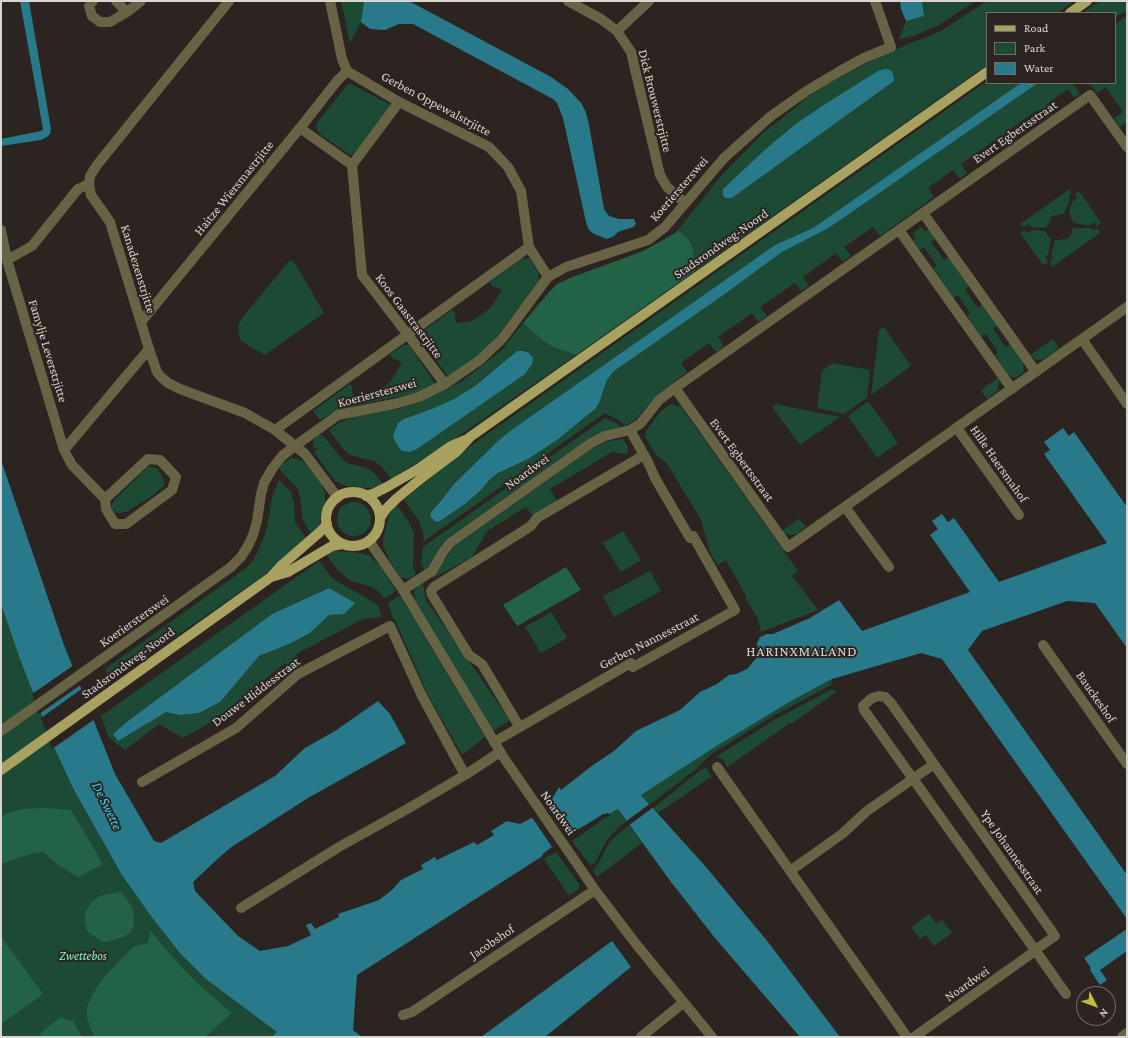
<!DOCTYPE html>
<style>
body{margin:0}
#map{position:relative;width:1128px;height:1038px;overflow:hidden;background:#2c2420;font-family:"Crimson Pro",serif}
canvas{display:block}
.frame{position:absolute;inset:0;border:2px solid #dbd5d2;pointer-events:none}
.legend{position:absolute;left:986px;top:12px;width:130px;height:72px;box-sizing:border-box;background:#2c2420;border:1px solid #726b67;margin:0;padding:5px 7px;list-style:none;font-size:12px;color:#dbd5d2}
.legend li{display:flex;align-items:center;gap:8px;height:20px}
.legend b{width:20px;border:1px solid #726b67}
.north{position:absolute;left:1076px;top:986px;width:40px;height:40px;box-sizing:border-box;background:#2c2420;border:1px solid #726b67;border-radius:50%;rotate:132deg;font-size:11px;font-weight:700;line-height:16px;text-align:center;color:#dbd5d2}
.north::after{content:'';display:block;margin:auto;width:14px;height:18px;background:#c0be41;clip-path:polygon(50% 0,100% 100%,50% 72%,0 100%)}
</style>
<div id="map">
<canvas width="1128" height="1038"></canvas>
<div class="frame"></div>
<ul class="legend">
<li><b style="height:5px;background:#a8a160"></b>Road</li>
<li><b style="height:11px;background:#1d4a35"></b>Park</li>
<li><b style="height:11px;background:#287a8b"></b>Water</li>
</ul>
<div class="north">N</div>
</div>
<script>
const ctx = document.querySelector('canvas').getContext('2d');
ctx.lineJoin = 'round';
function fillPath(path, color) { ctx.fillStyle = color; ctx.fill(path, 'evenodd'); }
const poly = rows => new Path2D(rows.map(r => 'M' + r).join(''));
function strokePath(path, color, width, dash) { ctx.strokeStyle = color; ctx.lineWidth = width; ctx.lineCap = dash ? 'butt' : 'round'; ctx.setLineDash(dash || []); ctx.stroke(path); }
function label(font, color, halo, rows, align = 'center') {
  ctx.font = font + ' "Crimson Pro",serif'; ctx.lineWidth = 4; ctx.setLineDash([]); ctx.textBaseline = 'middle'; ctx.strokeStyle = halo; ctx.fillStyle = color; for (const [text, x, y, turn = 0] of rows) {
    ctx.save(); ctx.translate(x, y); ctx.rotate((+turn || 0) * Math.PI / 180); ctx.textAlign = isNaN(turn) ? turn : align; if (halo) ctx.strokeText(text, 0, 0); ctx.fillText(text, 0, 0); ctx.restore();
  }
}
fillPath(poly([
 [341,1,364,1,361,22,350,43],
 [922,1,975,1,939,25,913,36,899,39,906,21,924,16],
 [987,1,1074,1,1058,13,987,13,987,65,695,271,693,248,689,240,678,230,721,176,763,133,795,108,806,98,838,78,887,53,941,31],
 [894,81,732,198,725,198,768,147,797,123,822,106],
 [1100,1,1127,1,1127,11,1115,17,1115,13,1082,13],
 [1123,18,1127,18,1127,122,1120,127,1114,118,1123,112,1106,87,1097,93,1089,83,1115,83,1115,25],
 [987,81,987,83,1021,83,813,228,775,245,510,431,498,441,454,484,440,502,431,512,430,516,436,522,440,521,465,504,481,490,490,479,498,473,528,459,557,440,595,409,599,403,607,380,614,371,722,296,782,252,825,230,836,223,1038,83,1073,83,1080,94,1074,98,1068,89,1046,105,1052,114,1044,119,1037,110,1004,134,1010,144,1002,149,995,140,961,164,967,173,960,179,953,170,928,188,934,197,880,236,873,227,844,247,851,256,843,262,836,253,803,277,809,286,801,291,795,283,760,307,767,316,758,322,752,313,718,337,724,346,716,352,709,343,681,363,687,372,658,394,635,420,625,426,620,421,605,413,423,542,424,536,419,521,404,500,439,470,469,447],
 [349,83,391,105,390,110,354,154,350,155,321,135,317,130,316,124],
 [1070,189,1071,194,1068,197,1070,199,1064,214,1052,216,1047,227,1044,228,1031,227,1029,224,1024,227,1020,224],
 [1079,191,1101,223,1097,226,1094,222,1089,226,1075,223,1071,219,1070,214,1070,208,1072,202,1077,198,1075,195],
 [921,227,925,232,929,229,935,239,931,242,944,260,949,257,969,286,965,290,978,308,982,305,997,326,993,329,1006,347,1010,344,1023,362,1024,370,1023,373,1017,377,1013,378,1009,376,995,355,998,352,986,334,981,337,967,316,970,313,958,295,953,298,933,268,937,266,924,247,920,250,913,240,916,238,913,233],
 [1073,228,1091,228,1093,231,1097,228,1100,233,1052,267,1050,262,1053,259,1051,255,1055,240,1067,239,1071,235],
 [1032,230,1045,231,1051,239,1048,255,1045,257,1048,262,1046,264,1043,265,1020,233,1026,231,1028,233],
 [529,258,538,272,540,284,519,307,493,342,480,355,449,378,420,338,420,333,452,310,455,312,456,323,471,321,483,314,491,307,502,290,492,286,490,282,521,259],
 [289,261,293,261,296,265,324,313,265,355,247,345,240,339,238,326,242,318],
 [523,323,542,340,553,347,576,355,453,440,391,479,382,467,374,461,350,455,343,449,329,430,340,422,357,416,397,409,418,402,447,389,465,379,502,350],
 [517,351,410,452,404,419,434,408,454,399,475,386],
 [884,327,911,366,871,395,879,330],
 [1053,339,1059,348,1044,359,1040,360,1036,360,1030,355],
 [404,345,409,345,436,385,416,393,362,404,335,411,320,420,313,411,350,384,352,387,353,397,371,394,380,390,389,383,395,375,402,362,392,358,390,354],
 [833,363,870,370,867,398,844,414,817,408,822,371],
 [998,378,999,382,997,391,987,399,981,390],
 [868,401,898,443,877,458,848,416],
 [671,404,673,404,677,407,680,405,798,571,792,576,818,610,761,632,758,619,746,599,746,596,726,560,717,565,710,552,701,520,666,462,657,456,645,437,646,431,662,410],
 [775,404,840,417,800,445,772,407],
 [605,418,618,424,621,428,602,432,592,436,446,539,440,547,429,566,425,570,421,562,423,547],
 [318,435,322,435,324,437,342,459,350,464,368,468,376,475,383,484,374,488,366,488,346,486,335,481,314,452,318,449,317,447,313,449,313,446,314,440],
 [623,439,628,447,627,454,612,452,550,489,557,501,533,516,526,507,487,531,472,557,433,578,432,577,454,547,591,449,609,441],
 [291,458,299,459,305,463,322,485,325,493,325,504,320,522,316,529,311,534,303,520,300,497,297,488,280,470,281,465],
 [148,467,154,467,158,470,164,480,164,486,152,496,126,512,118,513,114,511,111,509,112,504,115,499],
 [279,480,291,492,294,505,295,522,306,538,278,564,258,580,110,681,105,669,235,576,247,567,254,559,264,537,267,527,272,497],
 '337 519a17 17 0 1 1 34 0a17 17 0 1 1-34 0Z',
 [397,505,409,522,414,534,413,567,416,574,411,578,408,579,400,577,390,561,383,546,383,539,388,519,390,513],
 [799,519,806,527,796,534,792,535,785,534,782,531],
 [623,531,641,560,621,572,603,543],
 [331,551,338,551,361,553,370,556,381,567,396,591,386,598,384,598,378,591,372,587,354,582,348,579,337,569,326,554],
 [319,561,332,578,378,605,382,617,363,619,296,654,302,666,292,671,285,663,216,719,183,738,159,724,125,750,109,738,101,716],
 [329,588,344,614,329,615,310,633,289,644,259,656,220,702,199,713,180,715,166,712,113,734,128,721,272,614],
 [650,571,661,591,614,617,603,596],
 [422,583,425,590,424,591,426,600,510,720,493,731,415,600,414,592,415,589],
 [1,596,15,642,289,1037,1,1037],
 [398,596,401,597,485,737,462,755,428,695,395,620,394,620,388,604],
 [551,612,567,638,541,653,525,627],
 [832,679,831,685,773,716,710,755,695,770,656,800,650,804,641,795,715,747,791,701],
 [832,689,836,692,791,724,790,723,727,767,724,760,716,757,774,720],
 [707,768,709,773,712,776,658,813,653,808,702,769],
 [618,809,626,821,613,833,607,840,595,863,590,865,572,841],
 [629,825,642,843,597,877,593,870,598,864,609,843,616,836],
 [556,852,579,884,579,888,569,896,544,859],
 [929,914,936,924,942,920,952,933,934,946,926,935,920,939,911,927]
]), '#1d4a35');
fillPath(poly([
 [678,230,689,240,693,248,695,271,576,355,553,347,542,340,523,323,549,292,557,284,570,278,643,251,665,239,675,233],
 [566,567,581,590,517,626,503,605],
 [44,808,71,810,103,864,78,877,57,864,43,852,30,854,1,864,1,818,7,813,22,809],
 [121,892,133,908,134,925,131,932,124,937,103,943,87,931,84,920,86,910,92,902,100,896,108,894],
 [150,930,174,959,200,986,232,1013,205,1037,94,1037,87,1018,87,1007,92,995,104,977,128,952,135,946,148,943],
 [1,937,43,994,1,1024],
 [60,1017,73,1021,82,1037,43,1037,40,1034]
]), '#226246');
fillPath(poly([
 [20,1,29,1,51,129,50,134,47,137,41,140,1,146,1,139,41,131,43,129],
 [364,1,409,1,551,77,568,89,582,104,586,113,589,125,604,209,609,216,619,219,634,219,636,224,633,227,618,232,614,236,607,239,594,234,589,230,586,222,563,118,557,103,553,99,413,24,399,24,385,30,370,29,361,22],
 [900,1,922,1,924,16,906,21,901,9],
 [885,69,890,70,893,74,894,81,732,198,725,198,723,195,723,189,768,147,797,123,822,106,878,71],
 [1021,83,1038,83,836,223,825,230,782,252,722,296,614,371,607,380,599,403,595,409,557,440,528,459,498,473,490,479,481,490,465,504,440,521,436,522,430,516,431,512,440,502,454,484,498,441,510,431,775,245,813,228],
 [517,351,523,351,529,353,533,358,532,364,525,374,417,449,410,452,402,451,397,445,393,436,398,423,404,419,434,408,454,399,475,386],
 [1063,428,1069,436,1074,432,1127,507,1127,648,1095,603,1067,601,982,631,968,650,1127,875,1127,919,942,659,921,653,832,679,791,701,715,747,641,795,706,867,768,942,840,1037,800,1037,715,938,671,882,618,809,610,814,607,813,580,828,544,853,541,857,357,975,353,1030,362,1037,272,1037,277,1032,206,979,180,953,151,916,122,875,74,790,55,749,20,659,1,604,1,460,64,645,105,749,115,774,154,841,161,843,275,776,305,748,335,731,378,701,390,714,406,743,308,798,230,848,211,865,193,882,195,891,238,936,260,951,288,946,311,935,306,925,311,923,315,929,339,917,338,914,379,900,392,890,401,880,423,869,421,865,430,860,434,857,437,860,474,842,477,845,494,835,491,831,507,821,520,824,530,819,549,804,559,787,561,790,593,765,614,751,636,731,680,710,700,692,717,684,729,675,736,674,747,669,759,655,757,643,760,637,767,634,773,634,810,618,839,600,862,631,970,592,930,535,938,529,932,521,942,514,948,522,954,518,999,582,1107,543,1044,454,1050,450,1044,442],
 [329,588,355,603,344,614,329,615,310,633,289,644,259,656,220,702,199,713,180,715,166,712,118,741,113,734,128,721,272,614],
 [1127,927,1127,951,1100,970,1107,980,1100,985,1090,970,1091,968,1084,958,1127,929],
 [612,941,631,967,545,1037,481,1037]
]), '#287a8b');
fillPath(poly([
 [74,665,82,684,39,714,32,694],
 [83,688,95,719,52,749,41,718],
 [651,803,655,806,628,826,625,822],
 [547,804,569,836,603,814,610,814,609,816,604,816,581,830,546,855,543,858,542,857,544,853,552,847,531,816]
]), '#2c2420');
strokePath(poly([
 [93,1,89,6,92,16,100,22,110,22,127,12,141,1],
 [116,1,127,12],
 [229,1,97,165,90,176,89,184,91,195,110,222,149,349,157,372,161,377,168,383,180,389,245,413,275,430,305,454,338,498],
 [330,1,342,59,347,71,399,102,489,147,508,167,521,191,529,247,548,277],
 [568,1,601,19,617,31,631,52,660,175,667,187,685,203],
 [617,31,649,1],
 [300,128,352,165,399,102],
 [1127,147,1090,95,675,388,788,547,1127,307],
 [352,165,362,275,408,335,445,384],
 [923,213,1036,372],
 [1,230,7,260,64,450,72,465,105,499,106,509,115,524,126,524,172,490,176,477,160,460,148,459,105,499],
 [899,230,1012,389],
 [7,260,32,246,78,189,89,184],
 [141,322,300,128,337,81,347,71],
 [1082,339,1127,404],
 [957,428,1019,515],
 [275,430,529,247],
 [64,450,149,349],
 [845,507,889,567],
 [369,541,403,590,504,758,595,890,636,944,712,1037],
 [403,590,432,571,443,552,450,543,591,443,605,436,630,430,640,424,659,400,675,388],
 [1043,645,1127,764],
 [519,726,482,664,469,655,432,595,431,591,434,587,531,526,537,518,644,455],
 [1,731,231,567,241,557,248,546,253,535,257,521,261,494,264,483,272,469,282,456,295,446,338,415,394,404,419,397,445,384,480,360,502,339,548,277,566,267,648,240,665,227,724,158,771,116,808,90,840,71,864,58,891,47,875,1],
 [494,742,631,663,633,667,735,610,693,536,690,538,655,478,648,462,630,430],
 [717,767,907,1037],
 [142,782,236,728,298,674,390,626,422,696,465,775],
 [790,871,842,834,867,811,934,764],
 [241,908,339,847,409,808,465,775,500,752],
 [1035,950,1055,936,891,703,885,697,879,696,872,698,863,706,864,710,1035,950,1066,994],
 [403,1015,412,1012,595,890],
 [641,1037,683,1003],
 [914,1037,1035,951],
 [1122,1037,1127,1033]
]), '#676345', 10);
strokePath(poly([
 [1070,13,1087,1],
 '326 519a27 27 0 1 1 54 0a27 27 0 1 1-54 0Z',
 [366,496,375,493,387,487,418,469,451,446,465,440],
 [380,518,386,509,396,499,424,476,456,452,470,437,987,72],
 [271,577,288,572,332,546,342,544],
 [1,770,271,577,282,565,321,531,327,524]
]), '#a8a160', 10);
label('13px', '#dbd5d2', '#2c2420', [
 ["Dick Brouwerstrjitte",655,101,76],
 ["Gerben Oppewalstrjitte",436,104,28],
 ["Evert Egbertsstraat",1015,132,-35],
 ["Haitze Wiersmastrjitte",234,188,-51],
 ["Koeriersterswei",679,189,-49],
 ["Stadsrondweg-Noord",721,244,-35],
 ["Kanadezenstrjitte",138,269,73],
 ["Koos Gaastrastrjitte",409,316,53],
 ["Famylje Leverstrjitte",48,351,73],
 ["Koeriersterswei",377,393,-15],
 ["Evert Egbertsstraat",742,460,54],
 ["Hille Haersmahof",999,464,55],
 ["Noardwei",527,472,-36],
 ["Koeriersterswei",134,621,-35],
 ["Gerben Nannesstraat",649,641,-27],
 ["Stadsrondweg-Noord",128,663,-36],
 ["Douwe Hiddesstraat",256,692,-37],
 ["Bauckeshof",1096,697,55],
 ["Noardwei",558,813,55],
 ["Ype Johannesstraat",1012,852,55],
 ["Jacobshof",492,942,-34],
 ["Noardwei",967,984,-35]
]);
label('italic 13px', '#82f4be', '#2c2420', [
 ["Zwettebos",83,956]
]);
ctx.letterSpacing = '1px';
label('14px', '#dbd5d2', '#2c2420', [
 ["HARINXMALAND",802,652]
]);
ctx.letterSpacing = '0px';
label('italic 14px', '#37d5f4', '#2c2420', [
 ["De Swette",107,806,64]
]);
</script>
